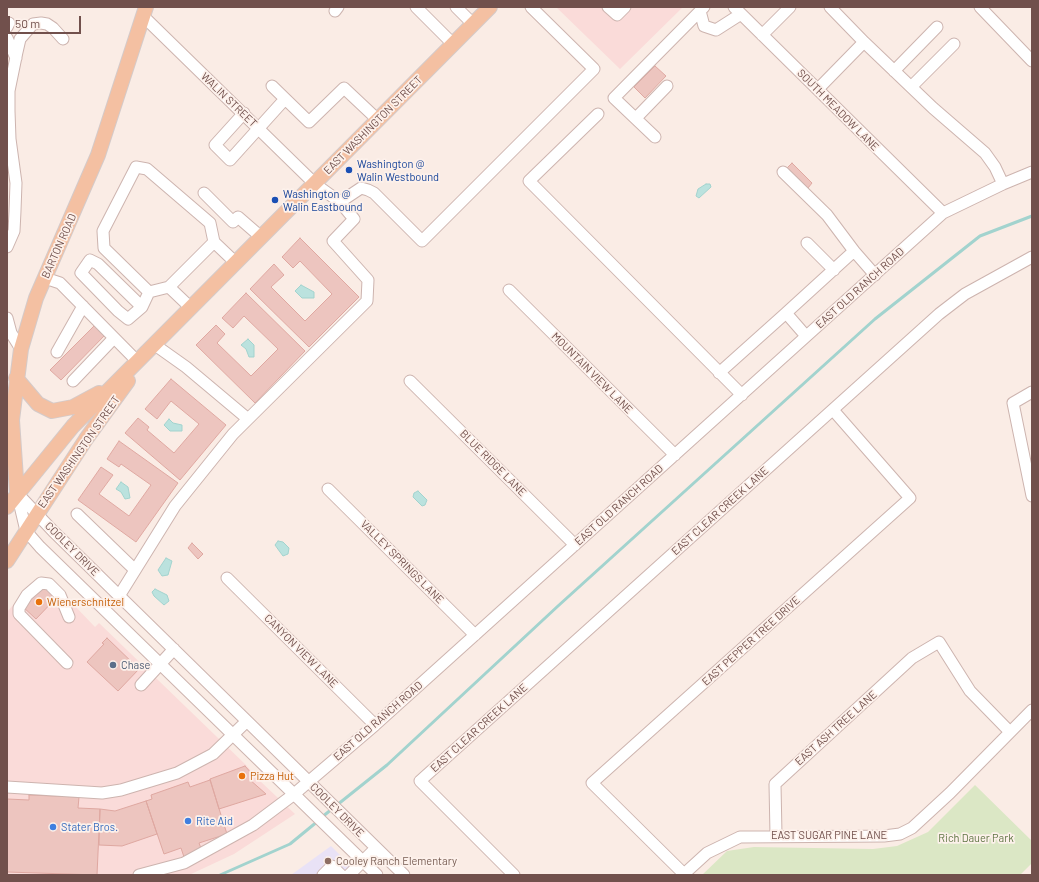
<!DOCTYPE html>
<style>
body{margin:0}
#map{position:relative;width:1039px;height:882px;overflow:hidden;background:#faece5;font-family:Barlow,sans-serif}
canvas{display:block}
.frame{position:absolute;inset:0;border:8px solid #71504c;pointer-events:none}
.scale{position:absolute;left:8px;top:16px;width:73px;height:18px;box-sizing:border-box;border:2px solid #71504c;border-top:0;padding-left:5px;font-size:12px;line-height:14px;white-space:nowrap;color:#71504c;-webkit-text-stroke:3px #fdf1eb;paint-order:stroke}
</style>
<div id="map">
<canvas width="1039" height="882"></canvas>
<div class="frame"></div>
<div class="scale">50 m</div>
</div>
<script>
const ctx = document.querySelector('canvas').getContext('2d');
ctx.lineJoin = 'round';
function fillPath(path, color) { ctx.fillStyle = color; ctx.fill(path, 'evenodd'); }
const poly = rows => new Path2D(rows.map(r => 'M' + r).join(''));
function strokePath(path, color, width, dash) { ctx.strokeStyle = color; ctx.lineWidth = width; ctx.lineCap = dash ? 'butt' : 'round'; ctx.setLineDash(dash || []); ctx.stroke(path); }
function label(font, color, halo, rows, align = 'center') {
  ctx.font = font + ' Barlow,sans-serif'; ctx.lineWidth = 3.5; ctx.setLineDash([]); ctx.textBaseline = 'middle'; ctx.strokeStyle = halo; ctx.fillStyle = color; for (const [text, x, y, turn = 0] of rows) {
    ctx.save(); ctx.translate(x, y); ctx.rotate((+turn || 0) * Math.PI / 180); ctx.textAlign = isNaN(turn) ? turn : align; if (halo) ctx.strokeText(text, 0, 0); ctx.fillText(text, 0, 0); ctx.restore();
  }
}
fillPath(poly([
 [556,7,683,7,620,69],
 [49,579,95,627,99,623,246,765,259,780,295,814,234,854,189,875,7,875,7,612,27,589]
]), '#fadbd9');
fillPath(poly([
 [331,846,360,875,291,875]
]), '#e9e2f6');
fillPath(poly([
 [975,785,1032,841,1032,863,1020,875,702,875,727,851,754,847,873,849,897,846,928,832]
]), '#dbe7c5');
const water = poly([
 [706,184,710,184,711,187,699,198,696,196,698,189,706,184],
 [301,285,314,292,314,298,302,298,295,291,301,285],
 [248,339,254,345,254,357,249,357,246,349,241,345,248,339],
 [169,419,173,423,182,425,182,431,170,431,164,425,169,419],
 [121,482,128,487,130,498,125,499,121,492,116,489,121,482],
 [418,491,427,500,425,505,422,506,413,497,414,493,418,491],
 [278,541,283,542,289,548,288,554,283,556,280,552,275,545,278,541],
 [166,558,172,561,168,575,162,576,158,570,166,558],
 [155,589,167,595,169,601,164,605,154,596,152,592,155,589]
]);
fillPath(water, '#bbe2de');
strokePath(water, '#a2d3ce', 1);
strokePath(poly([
 [322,817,387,765,558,606,875,319,980,236,1032,216],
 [220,875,290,844,318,821]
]), '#a2d3ce', 3);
const building = poly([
 [655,66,666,76,645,98,634,87,655,66],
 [792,163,812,183,808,188,787,168,792,163],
 [300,238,359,297,309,347,250,289,274,264,284,275,271,287,305,321,332,294,300,261,293,268,282,257,300,238],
 [246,293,305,351,255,403,196,345,216,325,225,334,217,343,251,376,278,349,244,316,233,328,222,318,246,293],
 [97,323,107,333,61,380,50,370,97,323],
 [171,379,226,425,180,480,125,433,138,418,149,427,147,430,174,453,199,424,171,401,157,419,145,409,171,379],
 [119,441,178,483,136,542,78,500,101,467,113,475,99,494,129,516,151,485,121,464,119,467,107,459,119,441],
 [192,543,203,554,198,559,188,548,192,543],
 [45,587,56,598,36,619,22,606,39,589,40,592,45,587],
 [107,638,139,669,118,691,87,662,104,644,102,643,107,638],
 [245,766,253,775,249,779,266,794,219,809,210,779,245,766],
 [210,780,227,834,199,843,202,851,184,857,181,848,164,854,146,801,152,799,151,795,188,782,190,787,210,780],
 [29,795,79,797,78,808,100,809,97,875,7,872,7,799,29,800,29,795],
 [146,801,157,834,122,846,99,845,100,809,115,811,146,801]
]);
fillPath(building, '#edc5bf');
strokePath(building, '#dfa8a1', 1);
const minor = poly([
 [416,7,453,44],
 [456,7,473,24],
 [608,7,617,15,625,7],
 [734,7,943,213],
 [830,7,864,42],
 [980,7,1032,61],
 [335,11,338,7],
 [700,11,704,26,716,30,741,14],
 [143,16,315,184,340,202,361,188,368,190,374,193,422,241,594,69,531,7],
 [7,27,9,23],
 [762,35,790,7],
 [7,38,16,58],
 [894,71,937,27],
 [272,86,309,122,344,88,378,120],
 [911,87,954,44],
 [818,89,864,42,933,108,985,153,995,167,1003,184,1032,172],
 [244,113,215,145,230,160,285,99],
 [598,114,529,181,742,395],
 [636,118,667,86],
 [655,137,614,98,704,7],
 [783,172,827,215,854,251,786,313],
 [204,193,233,222,238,217,261,237],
 [807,243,834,270],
 [7,247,14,231,15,211,16,183,10,139,9,111,9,91,17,52,20,39,33,24,41,23,47,24,53,28,63,39],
 [854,251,875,275],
 [45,278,60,283,137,361],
 [169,287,214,242],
 [509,290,675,455],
 [149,292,169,287,191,308],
 [142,307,98,264,90,260,81,273,118,311,128,319,142,307,149,292,104,248,103,231,136,167,147,169,210,223,214,242,236,263],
 [7,318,11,333,21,349],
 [155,345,186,367,248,419],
 [57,352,83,306],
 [719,373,786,313,806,336],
 [73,381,114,338],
 [410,381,575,545],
 [1032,392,1013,403,1032,496],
 [328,489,475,635],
 [17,493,53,531,404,875],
 [17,493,26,531,40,547,377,875],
 [77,514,135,570],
 [227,578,375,725],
 [119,596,175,506,233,434,367,301,368,280,333,241,354,219,340,202],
 [67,663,19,614,19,608,27,595,41,583,49,584,60,595,69,617],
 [141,685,174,649],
 [7,787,102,793,121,790,177,773,213,754,247,721],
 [776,835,775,784,912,658,939,642,970,691,1010,732],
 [684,874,707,853,740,837,884,836,900,834,912,828,950,793,1032,710],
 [139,875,184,863,253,825,293,795,375,725,943,213,1003,184],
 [323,875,332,866,341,875],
 [349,875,376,848],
 [514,875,420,781,939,314,965,294,1032,257],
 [685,875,592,783,910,498,833,410]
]);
const major = poly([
 [16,378,38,404,52,411,73,407,99,393],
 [17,493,12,420,21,349,36,298,98,155,146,7],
 [7,507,73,426,490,7],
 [7,561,86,439,128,381]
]);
strokePath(minor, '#cdb4af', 13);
strokePath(major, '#d4cac9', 16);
strokePath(minor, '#fff', 11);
strokePath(major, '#f4c0a2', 14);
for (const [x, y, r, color] of [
 [349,170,4,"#1a4fb4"],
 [275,200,4,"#1a4fb4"],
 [39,602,4,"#e8710a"],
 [113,665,4,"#5c6f8a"],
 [242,776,4,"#e8710a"],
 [188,821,4,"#3f7fe0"],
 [53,827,4,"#3f7fe0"],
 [328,861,4,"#8d6e63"]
]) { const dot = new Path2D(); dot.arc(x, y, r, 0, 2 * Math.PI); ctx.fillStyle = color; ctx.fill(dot); strokePath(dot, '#fdf1eb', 1.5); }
label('11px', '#71504c', '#fdf1eb', [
 ["WALIN STREET",229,100,44],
 ["SOUTH MEADOW LANE",838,110,45],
 ["EAST WASHINGTON STREET",373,125,-45],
 ["BARTON ROAD",59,246,-66],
 ["EAST OLD RANCH ROAD",860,288,-42],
 ["MOUNTAIN VIEW LANE",592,373,45],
 ["EAST WASHINGTON STREET",79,452,-55],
 ["BLUE RIDGE LANE",493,463,45],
 ["EAST OLD RANCH ROAD",619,505,-42],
 ["EAST CLEAR CREEK LANE",720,511,-42],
 ["COOLEY DRIVE",72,549,45],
 ["VALLEY SPRINGS LANE",402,562,45],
 ["EAST PEPPER TREE DRIVE",751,641,-42],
 ["CANYON VIEW LANE",301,651,45],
 ["EAST OLD RANCH ROAD",378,721,-41],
 ["EAST CLEAR CREEK LANE",479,728,-42],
 ["EAST ASH TREE LANE",836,728,-42],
 ["COOLEY DRIVE",337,810,45],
 ["EAST SUGAR PINE LANE",829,835]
]);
label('11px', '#164399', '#fdf1eb', [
 ["Washington @",357,164],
 ["Walin Westbound",357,177],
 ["Washington @",283,194],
 ["Walin Eastbound",283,207]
], 'left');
label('11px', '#c56008', '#fdf1eb', [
 ["Wienerschnitzel",47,602],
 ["Pizza Hut",250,776]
], 'left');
label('11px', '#4e5e75', '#fdf1eb', [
 ["Chase",121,665]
], 'left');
label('11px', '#366cbe', '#fdf1eb', [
 ["Rite Aid",196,821],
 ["Stater Bros.",61,827]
], 'left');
label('11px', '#607645', '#fdf1eb', [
 ["Rich Dauer Park",976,838]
]);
label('11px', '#785e54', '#fdf1eb', [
 ["Cooley Ranch Elementary",336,861]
], 'left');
</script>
